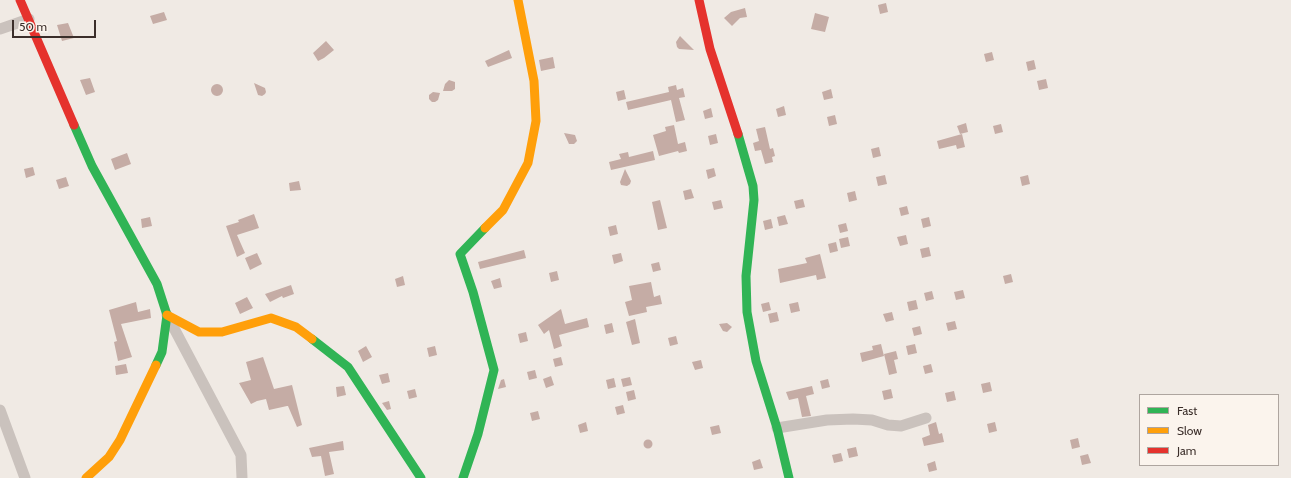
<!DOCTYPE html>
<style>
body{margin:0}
#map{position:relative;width:1291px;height:478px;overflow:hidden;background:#f0eae4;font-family:Cabin,sans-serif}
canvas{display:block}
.legend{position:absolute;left:1139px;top:394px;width:140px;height:72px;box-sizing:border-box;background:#fbf4ed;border:1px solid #aea59f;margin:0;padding:5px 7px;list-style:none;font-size:12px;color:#3b2e2a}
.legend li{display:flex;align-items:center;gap:8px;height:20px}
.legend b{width:20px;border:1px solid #aea59f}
.scale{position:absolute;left:12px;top:20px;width:84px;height:18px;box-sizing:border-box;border:2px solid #3b2e2a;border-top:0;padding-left:5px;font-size:12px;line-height:14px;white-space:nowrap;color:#3b2e2a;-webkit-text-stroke:3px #fbf4ed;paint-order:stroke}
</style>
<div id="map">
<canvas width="1291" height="478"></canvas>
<ul class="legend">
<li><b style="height:5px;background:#30b455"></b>Fast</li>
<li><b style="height:5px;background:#ff9f0a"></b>Slow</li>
<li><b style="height:5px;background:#e5322d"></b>Jam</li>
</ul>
<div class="scale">50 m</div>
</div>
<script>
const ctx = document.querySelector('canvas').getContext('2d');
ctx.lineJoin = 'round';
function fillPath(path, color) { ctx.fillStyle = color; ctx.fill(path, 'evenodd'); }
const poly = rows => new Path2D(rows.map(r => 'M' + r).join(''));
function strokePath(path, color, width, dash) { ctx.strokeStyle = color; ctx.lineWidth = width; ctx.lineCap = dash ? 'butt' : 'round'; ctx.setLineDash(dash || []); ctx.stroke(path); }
fillPath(poly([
 [886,3,888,12,880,14,878,5],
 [745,8,747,17,740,18,732,26,724,18,731,12],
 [164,12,167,20,153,24,150,16],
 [815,13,829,17,825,32,811,29],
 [68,23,74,38,62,41,57,25],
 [680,36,694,50,679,49,677,47,676,42],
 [326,41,334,50,324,58,318,61,313,53],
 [509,50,512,58,488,67,485,61],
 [992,52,994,60,986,62,984,54],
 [553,57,555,68,541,71,539,60],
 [1034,60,1036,69,1028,71,1026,62],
 [90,78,95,92,86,95,80,80],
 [1046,79,1048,88,1039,90,1037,81],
 [449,80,455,82,455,89,452,91,443,91,445,84],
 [254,83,265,88,266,92,265,94,262,96,258,95],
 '211 90a6 6 0 1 1 12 0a6 6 0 1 1-12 0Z',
 [676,85,677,90,683,88,685,97,679,98,685,120,676,122,671,100,628,110,626,102,669,92,668,87],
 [831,89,833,98,824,100,822,92],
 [624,90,626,99,618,101,616,92],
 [433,92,440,93,438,100,435,102,432,102,429,99,429,95],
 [784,106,786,115,778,117,776,109],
 [711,108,713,117,705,119,703,111],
 [835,115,837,124,829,126,827,117],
 [966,123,968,132,960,134,957,126],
 [1001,124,1003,132,995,134,993,126],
 [674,125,678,144,685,142,687,151,679,153,678,151,659,156,653,135,666,131,665,127],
 [765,127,770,149,773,148,775,156,772,157,773,162,765,164,761,150,755,151,753,143,759,141,756,129],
 [564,133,575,135,577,141,574,144,569,144],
 [716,134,718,143,710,145,708,136],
 [962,134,965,147,957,149,956,145,939,149,937,141],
 [879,147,881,156,873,158,871,149],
 [653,151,655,160,611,170,609,162,621,159,619,154,628,152,629,157],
 [127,153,131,164,115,170,111,159],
 [33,167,35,175,26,178,24,169],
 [714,168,716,176,708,179,706,170],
 [625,169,631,181,630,184,627,186,621,185,620,182],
 [885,175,887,184,878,186,876,177],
 [1028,175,1030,184,1022,186,1020,177],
 [66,177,69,186,59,189,56,180],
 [299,181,301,190,290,191,289,183],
 [691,189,694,198,685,200,683,191],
 [855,191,857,200,849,202,847,193],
 [803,199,805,207,796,209,794,201],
 [660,200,667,228,658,230,652,202],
 [721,200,723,208,714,210,712,202],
 [907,206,909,214,901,216,899,208],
 [254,214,259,228,237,235,245,253,237,257,226,226,239,222,238,220],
 [785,215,788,224,779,226,777,217],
 [150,217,152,226,142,228,141,219],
 [929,217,931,226,923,228,921,219],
 [771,219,773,228,765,230,763,221],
 [846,223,848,231,840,233,838,225],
 [616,225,618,234,610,236,608,227],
 [906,235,908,244,900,246,897,237],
 [848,237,850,246,841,248,839,239],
 [836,242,838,251,830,253,828,244],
 [929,247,931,256,922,258,920,249],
 [524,250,526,258,480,269,478,262],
 [257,253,262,264,250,270,245,258],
 [621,253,623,261,614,264,612,255],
 [820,254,826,278,817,280,816,275,780,283,778,269,807,263,805,258],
 [659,262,661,270,653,272,651,264],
 [557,271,559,280,551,282,549,273],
 [1011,274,1013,282,1005,284,1003,276],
 [403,276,405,285,397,287,395,279],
 [500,278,502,287,494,289,491,281],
 [651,282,654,297,660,295,662,304,646,307,647,312,629,316,625,302,632,300,629,286],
 [291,285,294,294,283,298,282,296,270,302,265,294],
 [963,290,965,298,956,300,954,292],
 [932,291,934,299,926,301,924,293],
 [247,297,253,308,240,314,235,303],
 [916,300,918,309,909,311,907,302],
 [136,302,138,312,150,309,151,318,121,324,132,357,118,361,114,342,117,341,109,310],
 [769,302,771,310,763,312,761,304],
 [798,302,800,311,791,313,789,304],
 [561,309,565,324,587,318,589,327,559,335,562,346,554,349,549,330,544,334,538,325],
 [777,312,779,321,770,323,768,314],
 [892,312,894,320,886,322,883,314],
 [635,319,640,343,632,345,626,322],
 [955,321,957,329,948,331,946,323],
 [612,323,614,332,606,334,604,325],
 [727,323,732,327,727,332,723,331,719,324],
 [920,326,922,334,914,336,912,328],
 [526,332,528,341,520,343,518,334],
 [676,336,678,344,670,346,668,338],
 [881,344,884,356,862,362,860,353,873,350,872,346],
 [915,344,917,353,908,355,906,346],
 [366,346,372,357,363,362,358,351],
 [435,346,437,355,429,357,427,348],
 [896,351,898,359,894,360,897,373,889,375,884,354],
 [263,357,274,389,292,385,302,425,297,427,288,406,287,406,269,410,266,399,257,401,251,404,239,383,251,380,246,362],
 [561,357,563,365,555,367,553,359],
 [701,360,703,368,695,370,692,362],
 [126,364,128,373,116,375,115,366],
 [931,364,933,372,925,374,923,366],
 [535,370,537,378,529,380,527,372],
 [388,373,390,382,382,384,379,375],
 [551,376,554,385,546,388,543,379],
 [630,377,632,385,623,387,621,379],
 [614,378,616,387,608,389,606,380],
 [504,379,506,387,498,389,501,380],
 [828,379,830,387,822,389,820,381],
 [990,382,992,391,983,393,981,384],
 [344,386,346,395,337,397,336,387],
 [812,386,814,394,806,396,811,416,802,417,798,398,789,400,786,392],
 [415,389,417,397,409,399,407,391],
 [891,389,893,398,884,400,882,391],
 [634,390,636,399,628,401,626,392],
 [954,391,956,400,947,402,945,393],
 [389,401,391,409,387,410,382,403],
 [623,405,625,413,617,415,615,407],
 [538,411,540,419,532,421,530,413],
 [586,422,588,431,580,433,578,425],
 [936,422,939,434,942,433,944,442,924,446,922,438,930,435,928,425],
 [995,422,997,431,989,433,987,424],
 [719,425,721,433,712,435,710,427],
 [1078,438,1080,447,1072,449,1070,440],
 '643.5 444a4.5 4.5 0 1 1 9 0a4.5 4.5 0 1 1-9 0Z',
 [343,441,344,450,329,452,334,474,325,476,321,456,312,457,309,448],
 [856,447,858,456,849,458,847,449],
 [841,453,843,461,834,463,832,455],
 [1088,454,1091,463,1082,465,1080,456],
 [760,459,763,468,754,470,752,462],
 [935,461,937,470,929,472,927,464]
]), '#c5aca5');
strokePath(poly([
 [0,29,29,19],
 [167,315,241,455,242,478],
 [0,410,25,478],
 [777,428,827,420,853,419,872,420,888,425,901,426,926,418]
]), '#cac2bd', 11);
strokePath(poly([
 [74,125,92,166,157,284,167,315,162,352,156,365],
 [738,134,753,186,754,200,746,276,747,312,756,361,777,428,789,478],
 [312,339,348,367,421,478],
 [463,478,478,434,494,370,473,292,460,254,485,228]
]), '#30b455', 9);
strokePath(poly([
 [485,228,503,210,528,163,536,121,534,81,518,0],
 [167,315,199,332,222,332,271,318,296,327,312,339],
 [86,478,109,457,120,440,156,365]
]), '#ff9f0a', 9);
strokePath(poly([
 [20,0,74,125],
 [699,0,710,49,738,134]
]), '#e5322d', 9);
</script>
